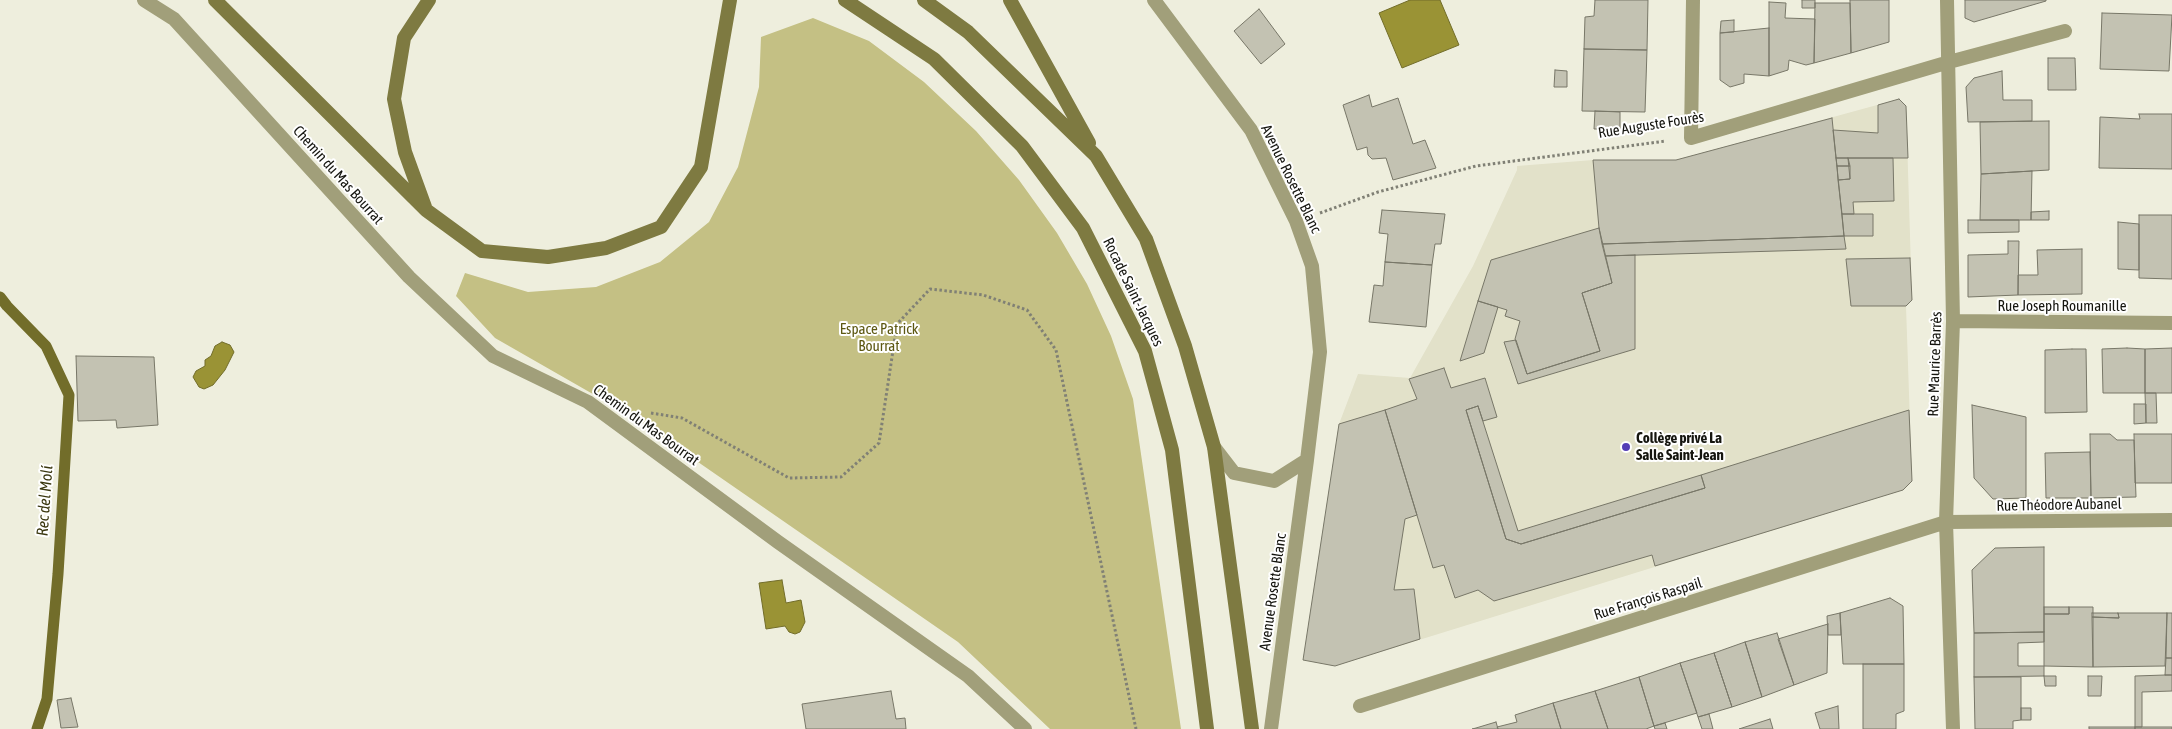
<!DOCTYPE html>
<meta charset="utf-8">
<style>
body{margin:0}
canvas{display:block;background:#eed}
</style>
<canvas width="2172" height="729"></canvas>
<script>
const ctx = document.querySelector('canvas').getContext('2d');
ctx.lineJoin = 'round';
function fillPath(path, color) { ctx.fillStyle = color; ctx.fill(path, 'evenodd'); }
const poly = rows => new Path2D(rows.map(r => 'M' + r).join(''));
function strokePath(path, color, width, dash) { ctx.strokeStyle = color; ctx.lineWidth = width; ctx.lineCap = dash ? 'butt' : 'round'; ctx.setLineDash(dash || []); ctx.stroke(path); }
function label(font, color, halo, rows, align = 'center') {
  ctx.font = font + ' "Asap Condensed",sans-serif'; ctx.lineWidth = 4; ctx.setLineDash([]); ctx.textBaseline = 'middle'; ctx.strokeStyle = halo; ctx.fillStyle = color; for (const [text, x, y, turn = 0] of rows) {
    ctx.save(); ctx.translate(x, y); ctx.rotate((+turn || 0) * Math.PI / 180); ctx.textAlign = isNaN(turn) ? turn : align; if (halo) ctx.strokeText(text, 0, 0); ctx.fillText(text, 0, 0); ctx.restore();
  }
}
fillPath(poly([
 [1899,99,1906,106,1912,300,1906,306,1912,481,1903,490,1335,666,1303,660,1339,424,1358,374,1410,378,1473,266,1517,170,1517,166,1593,160,1676,160]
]), '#e2e1c9');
fillPath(poly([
 [813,18,869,41,924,82,976,131,1019,180,1057,233,1087,284,1111,336,1133,399,1181,729,1050,729,958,642,633,417,495,338,456,296,465,273,528,292,596,287,660,262,709,222,738,167,759,87,761,37]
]), '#c4c084');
const water = poly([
 [1410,0,1440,0,1459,45,1402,68,1379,13,1410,0],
 [222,342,230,345,234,352,225,370,213,385,204,389,199,387,193,377,196,371,205,366,205,360,211,356,215,346,222,342],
 [782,580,786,603,801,600,805,622,800,632,795,634,789,632,785,626,766,629,759,583,782,580]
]);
fillPath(water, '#9a9335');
strokePath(water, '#726d2a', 1);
strokePath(poly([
 [0,297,7,306,46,346,69,395,58,574,47,699,37,729]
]), '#726d2a', 11);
const building = poly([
 [1595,0,1648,0,1647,50,1584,49,1585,17,1594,16,1595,0],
 [1802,0,1815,0,1815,8,1802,8,1802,0],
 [1850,0,1889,0,1889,42,1851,53,1850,0],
 [1965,0,2046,0,2046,1,1974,22,1965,18,1965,0],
 [1769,2,1786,3,1785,18,1815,19,1814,63,1806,65,1789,60,1788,70,1769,76,1769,2],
 [1815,3,1850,3,1851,53,1814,63,1815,3],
 [1259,9,1285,44,1261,64,1234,31,1259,9],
 [2102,13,2172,15,2169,71,2100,69,2102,13],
 [1734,20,1734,32,1720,33,1721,21,1734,20],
 [1769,28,1769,76,1744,74,1744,83,1730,87,1720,80,1720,33,1769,28],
 [1584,49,1647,50,1645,112,1582,111,1584,49],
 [2048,58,2075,58,2076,90,2048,90,2048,58],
 [1555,70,1567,71,1567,87,1554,87,1555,70],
 [2002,71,2003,100,2032,100,2032,121,1968,122,1966,87,1974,78,2002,71],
 [1369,95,1372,107,1398,98,1413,144,1425,140,1436,168,1393,180,1386,158,1372,159,1368,155,1367,147,1357,150,1343,105,1369,95],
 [1899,99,1906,106,1908,158,1836,158,1833,130,1878,133,1878,105,1899,99],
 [1595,111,1620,112,1620,129,1594,129,1595,111],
 [2139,114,2172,114,2172,169,2099,168,2100,117,2140,119,2139,114],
 [1832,118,1844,236,1602,244,1599,228,1593,160,1676,160,1832,118],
 [2049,121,2049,170,1981,174,1980,122,2049,121],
 [1836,158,1848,158,1850,166,1837,166,1836,158],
 [1848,158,1893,158,1894,201,1853,202,1854,214,1842,214,1838,180,1850,179,1848,158],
 [1837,166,1850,166,1850,179,1838,180,1837,166],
 [2032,171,2031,220,1980,220,1981,174,2032,171],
 [1382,210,1445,214,1441,244,1435,244,1432,265,1385,262,1388,234,1379,233,1382,210],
 [2049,211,2049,220,2031,220,2031,212,2049,211],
 [1842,214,1873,214,1873,236,1844,236,1842,214],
 [2139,215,2172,215,2172,279,2139,278,2139,215],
 [1968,220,2019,220,2019,232,1968,233,1968,220],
 [2118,222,2139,224,2139,270,2118,269,2118,222],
 [1599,228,1612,283,1582,293,1600,351,1527,374,1515,339,1520,321,1505,316,1507,310,1478,301,1491,260,1599,228],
 [1844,236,1846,249,1605,256,1602,244,1844,236],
 [2008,241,2019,241,2018,295,1968,297,1968,255,2008,254,2008,241],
 [2082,249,2082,294,2018,295,2018,275,2038,275,2037,250,2082,249],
 [1635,255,1635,349,1518,384,1504,342,1516,340,1527,374,1600,351,1582,293,1612,283,1605,256,1635,255],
 [1910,258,1912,300,1906,306,1851,306,1846,259,1910,258],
 [1385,262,1432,265,1426,327,1369,322,1374,285,1383,286,1385,262],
 [1478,301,1498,307,1484,353,1460,361,1478,301],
 [2127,348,2145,349,2145,393,2103,393,2102,349,2127,348],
 [2172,348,2172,393,2145,393,2145,349,2172,348],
 [2072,349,2086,349,2087,412,2045,413,2045,350,2072,349],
 [76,356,154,357,158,425,117,428,116,420,78,421,76,356],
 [1444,368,1451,388,1485,378,1497,417,1483,421,1478,406,1466,410,1506,539,1521,544,1705,488,1701,475,1909,410,1912,481,1903,490,1655,566,1652,555,1494,601,1478,590,1455,598,1444,565,1433,568,1385,410,1417,399,1409,379,1444,368],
 [2145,393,2156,393,2157,423,2146,423,2145,393],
 [2134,404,2146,404,2146,423,2134,424,2134,404],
 [1972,405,2026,417,2026,498,1993,499,1974,478,1972,405],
 [1478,406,1518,531,1701,475,1705,488,1521,544,1506,539,1466,410,1478,406],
 [1385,410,1417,515,1405,519,1394,590,1414,589,1420,639,1335,666,1303,660,1339,424,1385,410],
 [2090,434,2110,434,2117,440,2134,440,2136,497,2091,498,2090,434],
 [2134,434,2172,434,2172,483,2135,483,2134,434],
 [2090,452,2091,498,2046,498,2045,453,2090,452],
 [2044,547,2044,632,1974,633,1972,570,1995,548,2044,547],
 [1890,598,1903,606,1904,664,1843,664,1840,613,1890,598],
 [2044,607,2069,607,2069,614,2044,614,2044,607],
 [2069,607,2093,607,2093,667,2044,666,2044,614,2069,614,2069,607],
 [1840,613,1841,635,1828,635,1827,616,1840,613],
 [2092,613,2118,613,2119,618,2092,617,2092,613],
 [2118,613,2167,613,2165,666,2093,667,2092,617,2119,618,2118,613],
 [2167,613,2172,613,2172,658,2166,658,2167,613],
 [1828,624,1827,673,1794,685,1778,639,1828,624],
 [2044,632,2044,642,2018,643,2018,666,2044,666,2044,676,1974,677,1974,633,2044,632],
 [1777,633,1794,685,1762,697,1745,642,1777,633],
 [1745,642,1762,697,1732,707,1714,653,1745,642],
 [1714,653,1732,707,1698,717,1680,663,1714,653],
 [2166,658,2172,658,2172,675,2165,675,2166,658],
 [1680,663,1697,713,1654,726,1639,677,1680,663],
 [1863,664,1904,664,1904,711,1896,714,1896,729,1863,729,1863,664],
 [2165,675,2172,675,2172,691,2142,692,2142,727,2135,727,2135,676,2165,675],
 [2044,676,2056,676,2056,686,2045,686,2044,676],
 [2088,676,2102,676,2101,696,2088,696,2088,676],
 [1639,677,1654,726,1646,729,1608,729,1595,691,1639,677],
 [1974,677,2021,677,2021,720,2013,721,2013,729,1975,729,1974,677],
 [891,691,896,719,905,718,906,729,806,729,802,704,891,691],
 [1595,691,1608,729,1561,729,1553,703,1595,691],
 [71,698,78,727,61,728,57,700,71,698],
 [1553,703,1561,729,1498,729,1497,727,1517,722,1515,715,1553,703],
 [1838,706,1839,729,1820,729,1815,713,1838,706],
 [2021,708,2031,708,2031,720,2021,720,2021,708],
 [1709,714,1713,729,1702,729,1698,717,1709,714],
 [1770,719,1773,729,1739,729,1770,719],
 [1496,722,1498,729,1472,729,1476,728,1496,722],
 [1665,723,1667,729,1655,729,1654,726,1665,723],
 [2089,727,2135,727,2135,729,2089,729,2089,727],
 [2135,727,2172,727,2172,729,2135,729,2135,727]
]);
fillPath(building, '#c3c2b2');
strokePath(building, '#787768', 1);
strokePath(poly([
 [1320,213,1378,192,1476,166,1666,141],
 [651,413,682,418,789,478,841,477,879,443,897,324,930,289,983,295,1027,310,1056,350,1136,729]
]), '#808075', 3, [2.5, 2.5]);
strokePath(poly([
 [144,0,174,19,409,277,493,356,588,402,778,542,968,676,1025,729]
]), '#a19f7a', 14);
strokePath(poly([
 [1154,0,1251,130,1296,221,1312,266,1320,352,1307,460],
 [1693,0,1691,138,1949,62,2065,31],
 [1947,0,1953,321,1946,522,1953,729],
 [1953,321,2172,323],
 [1214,447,1234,473,1274,481,1307,460,1271,729],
 [1360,706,1946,522,2172,520]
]), '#a19f7a', 14);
strokePath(poly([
 [215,0,426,210,482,251,548,257,606,248,661,227,701,167,730,0],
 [845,0,934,59,1022,146,1083,228,1145,351,1172,450,1207,729],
 [924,0,968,32,1096,156,1146,239,1185,346,1214,447,1252,729],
 [1010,0,1089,143],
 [425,207,405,152,394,99,404,38,429,0]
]), '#7e7a41', 14);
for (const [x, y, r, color] of [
 [1626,447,5,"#543eb6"]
]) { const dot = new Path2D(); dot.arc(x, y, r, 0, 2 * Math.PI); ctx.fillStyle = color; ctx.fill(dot); strokePath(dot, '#fff', 2); }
label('15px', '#15150f', '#fff', [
 ["Rue Auguste Fourès",1651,125,-9],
 ["Chemin du Mas Bourrat",338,175,48],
 ["Avenue Rosette Blanc",1291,179,64],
 ["Rocade Saint-Jacques",1133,292,64],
 ["Rue Joseph Roumanille",2062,306],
 ["Rue Maurice Barrès",1935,364,-88],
 ["Chemin du Mas Bourrat",646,425,36],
 ["Rue Théodore Aubanel",2059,505,-1],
 ["Avenue Rosette Blanc",1273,592,-82],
 ["Rue François Raspail",1648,599,-17]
]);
label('15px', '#5c5711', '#fff', [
 ["Espace Patrick",879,329],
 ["Bourrat",879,346]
]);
label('bold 15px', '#15150f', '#fff', [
 ["Collège privé La",1636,438],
 ["Salle Saint-Jean",1636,455]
], 'left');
label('italic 16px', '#3a370f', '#fff', [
 ["Rec del Molí",45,501,-86]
]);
</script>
